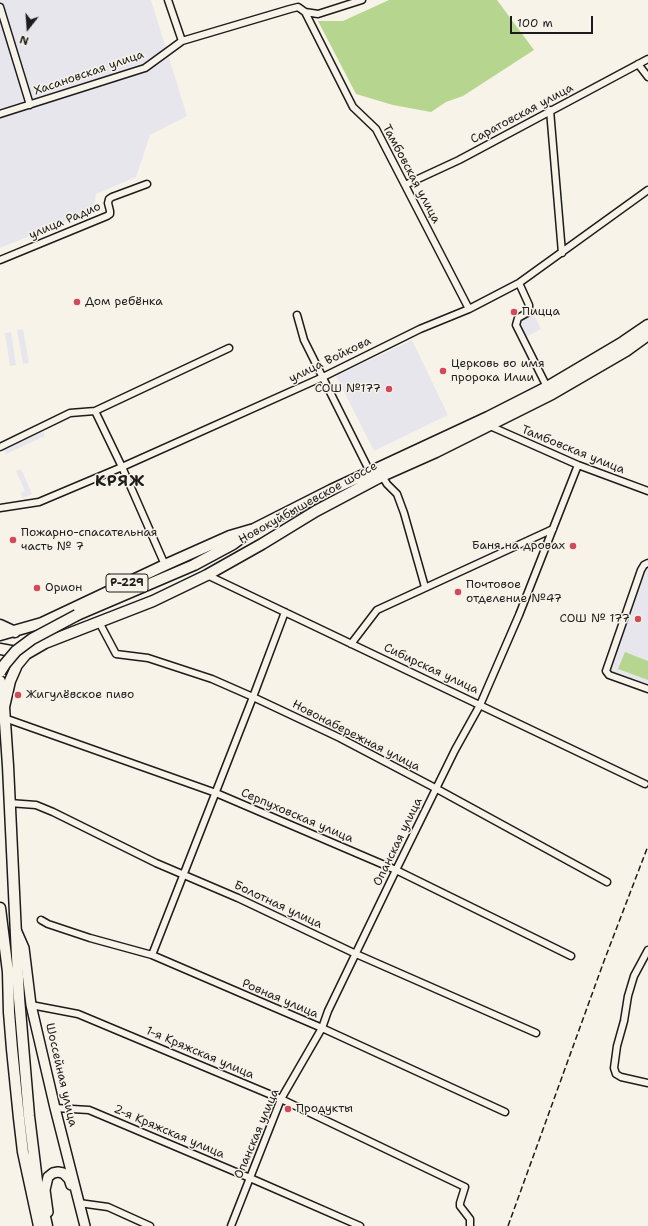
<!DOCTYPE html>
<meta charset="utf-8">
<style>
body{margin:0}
#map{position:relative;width:648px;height:1226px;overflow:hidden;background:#f7f3e8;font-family:"Shantell Sans",sans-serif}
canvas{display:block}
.north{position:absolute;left:8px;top:8px;width:40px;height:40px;-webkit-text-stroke:3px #f7f3e8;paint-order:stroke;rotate:197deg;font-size:11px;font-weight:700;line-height:16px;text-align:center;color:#1c1c1c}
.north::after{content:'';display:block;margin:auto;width:14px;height:18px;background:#1c1c1c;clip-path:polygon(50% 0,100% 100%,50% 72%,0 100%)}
.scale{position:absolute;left:510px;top:16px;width:83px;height:18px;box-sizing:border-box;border:2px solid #1c1c1c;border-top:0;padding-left:5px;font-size:12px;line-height:14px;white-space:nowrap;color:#1c1c1c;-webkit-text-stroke:3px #f7f3e8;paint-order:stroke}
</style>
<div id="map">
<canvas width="648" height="1226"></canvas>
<div class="north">N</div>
<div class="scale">100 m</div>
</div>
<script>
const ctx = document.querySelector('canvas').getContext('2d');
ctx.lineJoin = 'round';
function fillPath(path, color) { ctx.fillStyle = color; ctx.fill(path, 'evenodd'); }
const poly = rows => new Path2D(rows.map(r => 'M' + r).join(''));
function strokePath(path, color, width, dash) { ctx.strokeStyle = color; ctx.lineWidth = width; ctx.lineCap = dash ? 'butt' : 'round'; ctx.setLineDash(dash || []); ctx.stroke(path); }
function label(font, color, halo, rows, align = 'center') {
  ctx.font = font + ' "Shantell Sans",sans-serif'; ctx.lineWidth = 3; ctx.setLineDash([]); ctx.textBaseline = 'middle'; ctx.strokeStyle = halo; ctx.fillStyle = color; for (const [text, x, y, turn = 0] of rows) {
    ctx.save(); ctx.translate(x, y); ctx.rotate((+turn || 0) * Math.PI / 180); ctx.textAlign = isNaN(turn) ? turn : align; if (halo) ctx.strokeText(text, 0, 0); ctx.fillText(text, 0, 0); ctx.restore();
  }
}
fillPath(poly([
 [0,0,151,0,187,116,150,135,136,177,96,194,94,210,0,248],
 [533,313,541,329,524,338,517,324,521,319],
 [23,329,29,363,23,364,17,330],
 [11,332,16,365,10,366,5,333],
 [412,340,448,415,374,451,336,376],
 [43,432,45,436,6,454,4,450],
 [21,469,32,494,22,498,21,493,25,491,16,471],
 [646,566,648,567,648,685,609,671]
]), '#e8e6ed');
fillPath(poly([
 [389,0,497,0,534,50,463,96,446,102,431,112,393,105,356,94,318,21,343,21],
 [625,652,648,661,648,680,618,669]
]), '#b6d68f');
const street = poly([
 [168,0,182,41],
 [0,7,30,105],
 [305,12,353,107,376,129,469,309],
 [638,64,648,77],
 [550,110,562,253],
 [0,114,145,68,182,41,290,9,298,7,305,12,318,14,362,0],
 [405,185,459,160,648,59],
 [0,260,107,216,110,214,110,211,108,203,109,199,112,197,147,184],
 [519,283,529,305,529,309,527,313,518,318,516,325,547,387],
 [297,315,304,340,370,472],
 [95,411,229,348],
 [490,426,578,465,648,491],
 [0,447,70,413,95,411,122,467,165,565],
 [382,476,387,484,397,494,404,513,425,587],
 [0,508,39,502,122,467,323,377,420,329,469,309,519,283,648,190],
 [648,563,644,565,641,570,606,671,609,675,648,689],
 [207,575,645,784],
 [99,622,116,654,148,658,212,679,253,697,340,738,437,789,607,882],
 [351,644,377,610,553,529],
 [5,720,10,720,216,793,396,870,571,956],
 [9,803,36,805,53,812,156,863,238,898,356,954,536,1033],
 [41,920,48,924,90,938,152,955,322,1028,505,1112],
 [648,950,634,976,628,996,624,1021,617,1046,614,1068,616,1074,621,1077,648,1083],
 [152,955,253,697,285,612],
 [31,1005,78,1014,281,1099,465,1187,460,1203,460,1206,470,1219,470,1226],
 [55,1108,89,1110,250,1178,360,1226],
 [79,1203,108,1207,150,1226],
 [231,1226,281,1099,322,1028,328,1011,396,870,455,750,480,705,519,615,578,465]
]);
const secondary = poly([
 [17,932,24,948,31,1005,55,1108,85,1226],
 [48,1212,45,1190,48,1177,53,1173,58,1172,63,1173,69,1179,71,1185]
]);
const primary = poly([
 [77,615,194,565,233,544,245,535],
 [0,625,15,632],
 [0,635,42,623,165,565,230,536,254,529,331,490,488,417,547,387,623,342,648,325],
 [0,649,22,653],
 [0,681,4,707,8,766,19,998,29,1116,37,1181,47,1226],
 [4,707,10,681,17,665,26,654,45,643,153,601,207,575,262,544,316,511,382,476,436,452,552,394,626,351,648,335],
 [0,908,8,972,9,1012,12,1049,19,1118,23,1152,39,1226]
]);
strokePath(street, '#1c1c1c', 9);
strokePath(secondary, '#1c1c1c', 12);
strokePath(primary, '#1c1c1c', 13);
strokePath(street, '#f7f3e8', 6);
strokePath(secondary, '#f7f3e8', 9);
strokePath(primary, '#f7f3e8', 10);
strokePath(poly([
 [508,1226,604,961,648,846]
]), '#1c1c1c', 1.5, [6, 3]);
const primaryBridge = poly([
 [0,672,5,664,16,651,32,639,77,615]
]);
strokePath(primaryBridge, '#1c1c1c', 13, []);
strokePath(primaryBridge, '#f7f3e8', 10);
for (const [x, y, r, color] of [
 [77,302,4,"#d1495b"],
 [514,312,4,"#d1495b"],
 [443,371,4,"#d1495b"],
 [389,389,4,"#d1495b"],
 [13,540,4,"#d1495b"],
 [573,546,4,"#d1495b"],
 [37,588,4,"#d1495b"],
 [458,592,4,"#d1495b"],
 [638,619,4,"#d1495b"],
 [18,695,4,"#d1495b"],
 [288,1109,4,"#d1495b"]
]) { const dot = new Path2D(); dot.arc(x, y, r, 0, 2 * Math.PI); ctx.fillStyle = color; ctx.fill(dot); strokePath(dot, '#f7f3e8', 1.5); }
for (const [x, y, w] of [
 [127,583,42]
]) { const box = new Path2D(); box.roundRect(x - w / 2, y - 9, w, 18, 3); ctx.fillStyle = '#f7f3e8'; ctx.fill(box); strokePath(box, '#1c1c1c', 1); }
label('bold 11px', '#1c1c1c', null, [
 ["Р-229",127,583]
]);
label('12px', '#1c1c1c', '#f7f3e8', [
 ["Хасановская улица",89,73,-19],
 ["Саратовская улица",522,114,-28],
 ["Тамбовская улица",411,174,62],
 ["улица Радио",65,221,-23],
 ["улица Войкова",330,360,-26],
 ["Тамбовская улица",573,450,22],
 ["Новокуйбышевское шоссе",308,503,-29],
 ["Сибирская улица",431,669,25],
 ["Новонабережная улица",356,736,27],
 ["Серпуховская улица",297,816,23],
 ["Опанская улица",398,842,-64],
 ["Болотная улица",278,905,25],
 ["Ровная улица",280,999,23],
 ["1-я Кряжская улица",200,1053,23],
 ["Шоссейная улица",61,1075,77],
 ["2-я Кряжская улица",169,1132,23],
 ["Опанская улица",257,1134,-67]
]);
label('12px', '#1c1c1c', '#f7f3e8', [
 ["Дом ребёнка",85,302],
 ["Пицца",522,312],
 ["Церковь во имя",451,364],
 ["пророка Илии",451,378],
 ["СОШ №177",381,389,"right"],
 ["Пожарно-спасательная",21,533],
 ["часть № 7",21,547],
 ["Баня на дровах",565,546,"right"],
 ["Почтовое",466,585],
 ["отделение №47",466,599],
 ["Орион",45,588],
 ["СОШ № 177",630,619,"right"],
 ["Жигулёвское пиво",26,695],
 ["Продукты",296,1109]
], 'left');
ctx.letterSpacing = '1px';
label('bold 16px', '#1c1c1c', '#f7f3e8', [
 ["КРЯЖ",120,482]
]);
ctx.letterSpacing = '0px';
</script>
